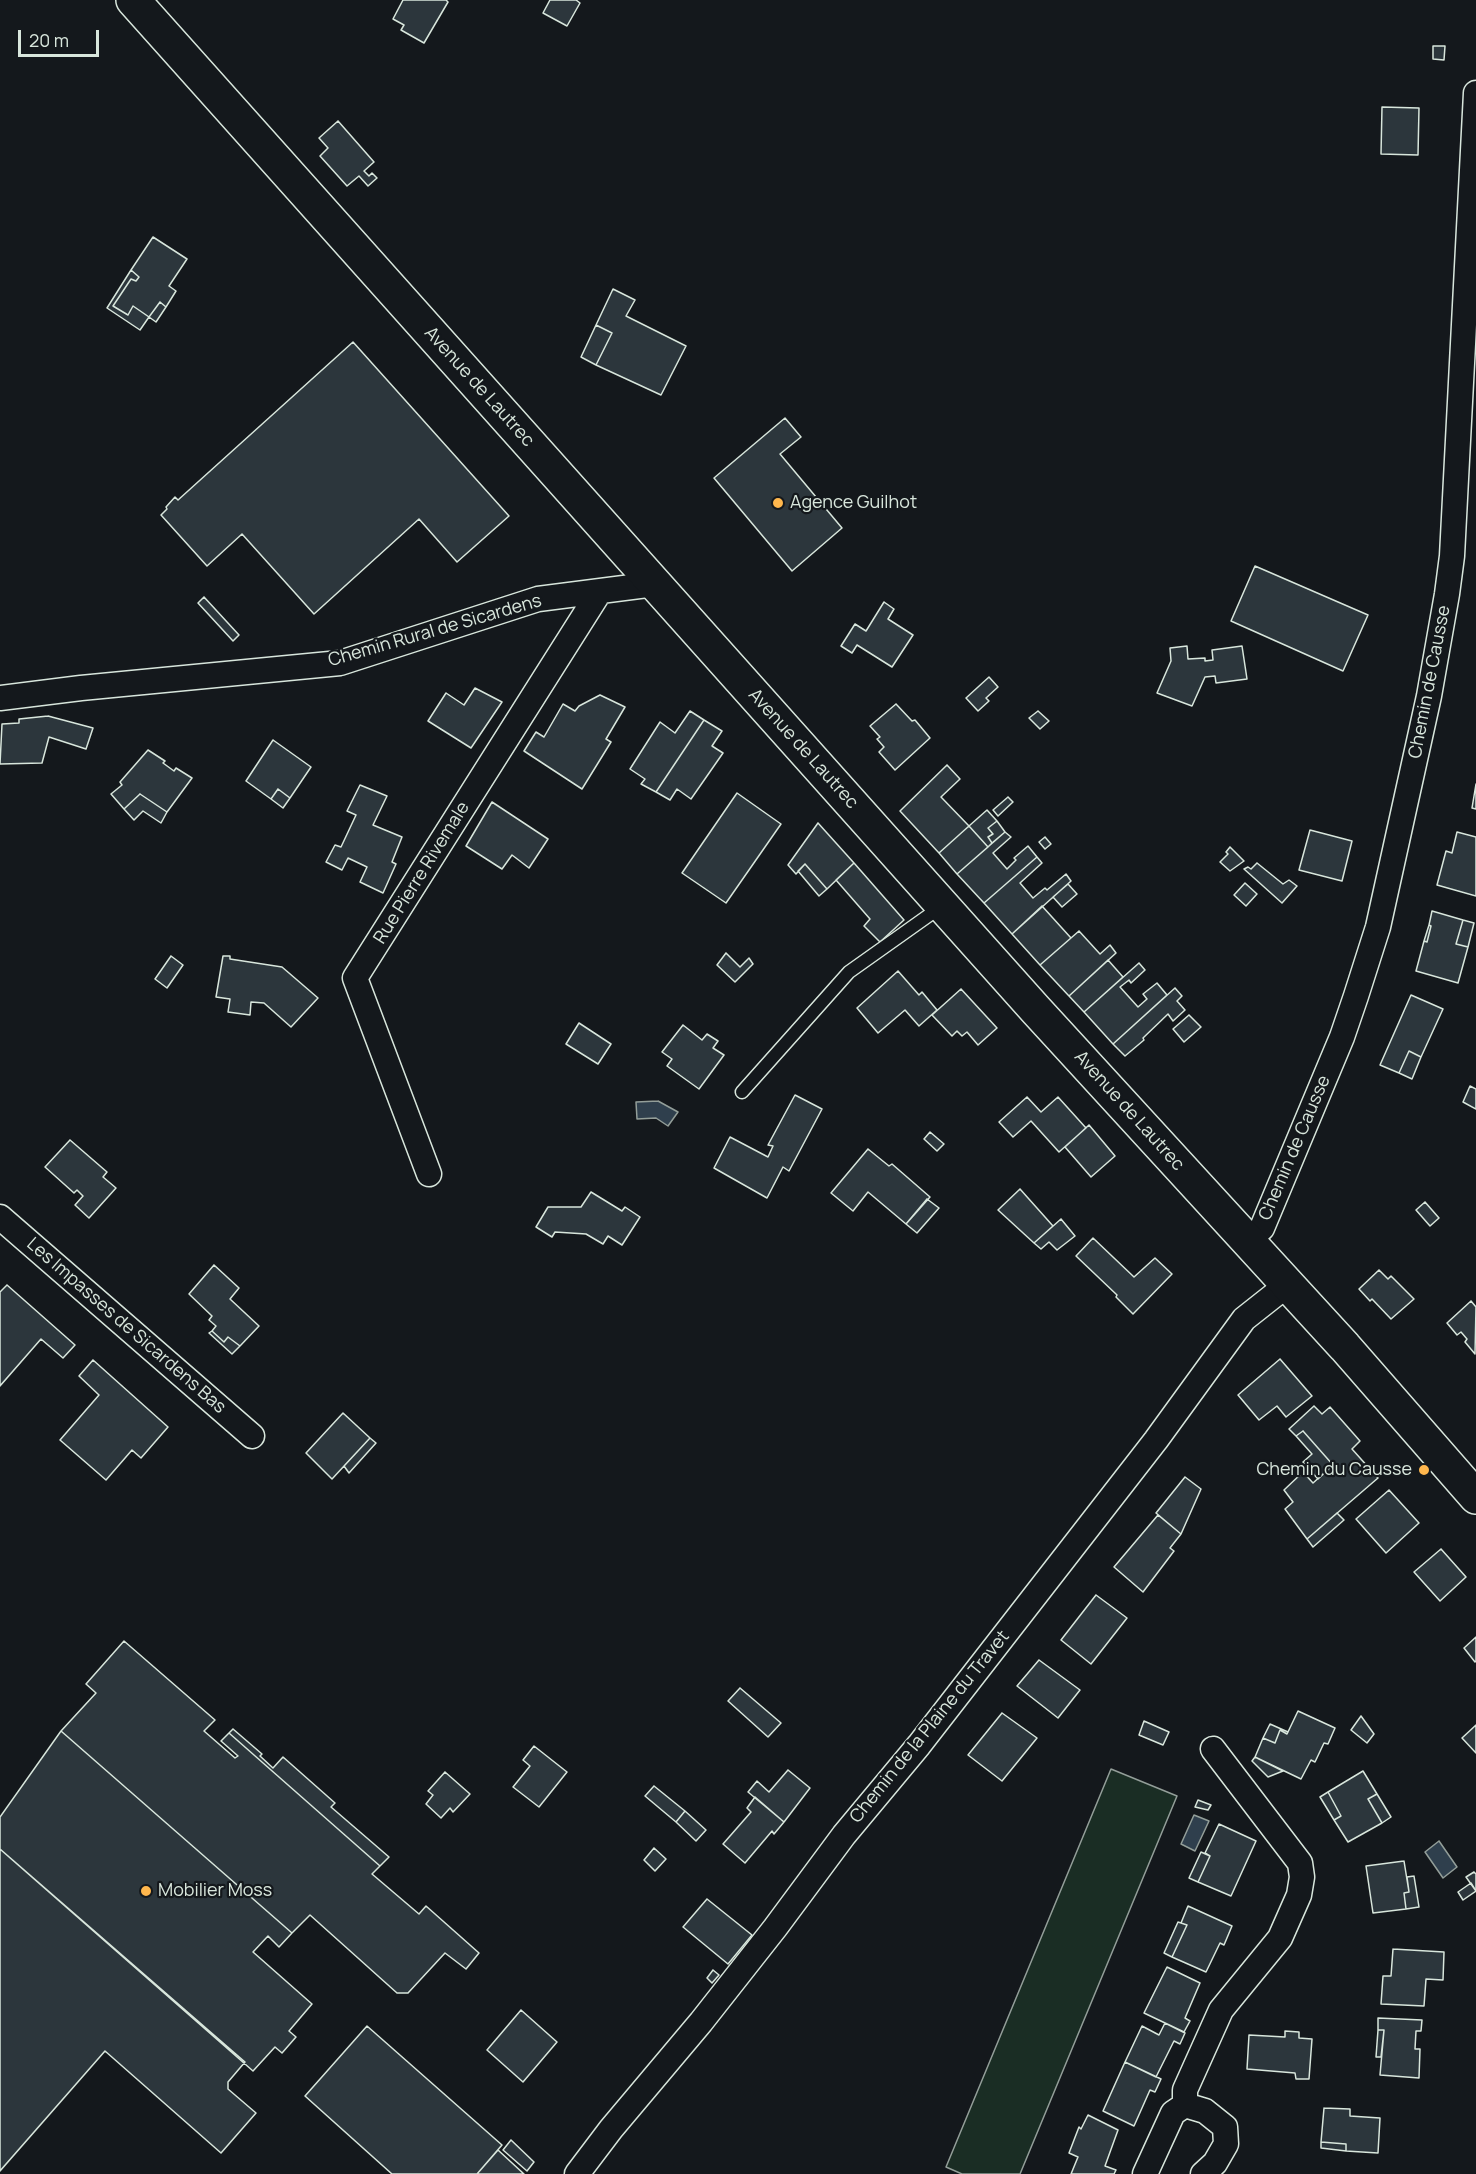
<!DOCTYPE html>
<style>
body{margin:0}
#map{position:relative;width:1476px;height:2174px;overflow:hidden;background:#14181c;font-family:Manrope,sans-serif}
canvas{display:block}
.scale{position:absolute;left:18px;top:30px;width:81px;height:27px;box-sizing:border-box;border:3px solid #d8e6dc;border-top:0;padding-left:8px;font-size:18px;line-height:21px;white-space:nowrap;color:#d8e6dc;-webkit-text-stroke:4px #14181c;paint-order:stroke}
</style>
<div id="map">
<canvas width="1476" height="2174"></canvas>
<div class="scale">20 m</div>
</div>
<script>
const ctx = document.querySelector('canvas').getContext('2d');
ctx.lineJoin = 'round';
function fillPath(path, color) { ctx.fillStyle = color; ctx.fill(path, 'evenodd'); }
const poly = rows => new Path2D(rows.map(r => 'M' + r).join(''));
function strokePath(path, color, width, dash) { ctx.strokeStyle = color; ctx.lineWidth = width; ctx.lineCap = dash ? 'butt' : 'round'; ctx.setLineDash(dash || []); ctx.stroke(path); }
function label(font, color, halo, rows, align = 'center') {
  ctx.font = font + ' Manrope,sans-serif'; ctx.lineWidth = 4.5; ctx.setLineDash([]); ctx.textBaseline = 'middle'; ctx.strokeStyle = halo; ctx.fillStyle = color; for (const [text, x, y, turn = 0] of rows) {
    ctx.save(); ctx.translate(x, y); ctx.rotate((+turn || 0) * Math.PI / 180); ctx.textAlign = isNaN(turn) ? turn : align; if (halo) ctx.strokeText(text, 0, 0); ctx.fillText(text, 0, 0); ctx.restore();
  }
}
const green = poly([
 [1111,1769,1177,1796,1020,2174,962,2174,946,2167,1111,1769]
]);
fillPath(green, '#1a2d24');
strokePath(green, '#939e99', 1.5);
const water = poly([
 [658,1101,678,1112,668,1126,656,1118,637,1119,636,1102,658,1101],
 [1194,1815,1209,1821,1195,1851,1181,1844,1194,1815],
 [1439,1841,1457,1867,1443,1878,1425,1852,1439,1841]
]);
fillPath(water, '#2f3f4d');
strokePath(water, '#939e99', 1.5);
const building = poly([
 [403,0,446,0,448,2,424,43,401,30,404,25,393,19,403,0],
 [550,0,576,0,580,3,567,26,543,13,550,0],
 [1433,46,1445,46,1444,60,1433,59,1433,46],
 [1382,107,1419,108,1418,155,1381,154,1382,107],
 [338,121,374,162,364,171,369,176,372,173,377,178,368,186,359,176,347,186,320,156,328,148,319,138,338,121],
 [153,237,187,259,169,286,176,291,166,307,160,302,149,317,133,306,128,315,113,306,131,279,136,281,139,277,131,270,153,237],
 [131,270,139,277,136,281,131,279,113,306,128,315,133,306,149,317,140,330,107,308,131,270],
 [613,289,635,300,626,316,686,346,661,395,596,365,612,333,596,325,613,289],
 [160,302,166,307,156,322,149,317,160,302],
 [596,325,612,333,596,365,581,357,596,325],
 [353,342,509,516,457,562,419,519,314,614,242,534,207,566,161,515,167,509,166,507,175,497,178,500,353,342],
 [785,418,801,437,780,454,842,528,792,571,714,478,785,418],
 [1255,566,1368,615,1343,671,1231,621,1255,566],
 [204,597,239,635,233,641,198,603,204,597],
 [884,602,894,609,888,619,913,635,892,667,857,645,852,653,841,646,855,624,866,631,884,602],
 [1187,646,1188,659,1205,658,1205,661,1213,660,1212,650,1242,646,1247,679,1216,683,1215,676,1205,677,1192,706,1157,693,1171,661,1170,648,1187,646],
 [989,677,998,687,986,698,989,701,978,711,966,698,989,677],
 [475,688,502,702,471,748,428,721,446,693,464,705,475,688],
 [600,695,625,707,606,739,611,742,582,789,524,751,536,732,544,737,563,704,575,711,579,706,600,695],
 [896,704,912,721,915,720,930,738,895,770,879,752,884,747,877,739,880,737,870,726,896,704],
 [690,711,704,720,656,792,641,784,645,779,630,769,660,722,675,733,690,711],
 [1038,711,1049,721,1040,729,1029,718,1038,711],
 [48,716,93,728,86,749,49,737,42,763,0,764,2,724,19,723,19,719,48,716],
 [704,720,722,731,712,746,723,753,691,799,677,789,670,800,656,792,704,720],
 [273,740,311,767,290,798,278,789,271,799,246,781,273,740],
 [148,750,165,761,163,763,174,771,176,768,192,778,167,812,140,794,124,809,111,794,122,785,120,782,148,750],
 [947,765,960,779,941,797,969,826,939,853,900,811,947,765],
 [1476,784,1476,809,1472,808,1476,784],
 [360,785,387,796,373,825,402,837,392,862,396,864,383,893,360,882,367,867,348,858,342,870,326,862,335,845,341,847,356,815,347,811,360,785],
 [278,789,290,798,283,808,271,799,278,789],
 [737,793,781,824,726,903,682,873,737,793],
 [140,794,167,812,161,823,143,811,134,820,124,809,140,794],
 [1008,797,1013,802,998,816,993,810,1008,797],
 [492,802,548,839,529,868,512,855,502,869,466,846,492,802],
 [987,810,997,821,988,828,993,834,988,837,992,843,988,847,969,826,987,810],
 [997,821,1005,832,992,843,988,837,993,834,988,828,997,821],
 [818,823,854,863,827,889,805,864,796,874,788,865,818,823],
 [969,826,988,847,957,874,939,853,969,826],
 [1310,830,1352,841,1342,881,1299,870,1310,830],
 [1005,832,1011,837,993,853,1007,869,1016,860,1014,858,1028,846,1037,857,984,903,957,874,1005,832],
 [1457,832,1476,837,1476,896,1437,885,1446,851,1452,853,1457,832],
 [1045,837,1051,844,1045,849,1039,842,1045,837],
 [1230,847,1244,861,1230,871,1220,862,1228,854,1226,852,1230,847],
 [1037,857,1042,863,1020,883,1033,898,1045,888,1047,890,1066,874,1071,881,1012,934,984,903,1037,857],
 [854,863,904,920,880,942,864,926,870,919,836,880,854,863],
 [1257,863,1283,884,1289,880,1297,886,1282,903,1244,869,1248,867,1251,869,1257,863],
 [805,864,827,889,819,896,798,871,805,864],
 [1245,883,1257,894,1246,906,1234,895,1245,883],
 [1068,884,1077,894,1062,907,1053,897,1068,884],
 [1042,906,1071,938,1040,965,1012,934,1042,906],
 [1432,911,1463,920,1456,944,1468,947,1458,983,1416,971,1424,941,1427,942,1431,926,1429,925,1432,911],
 [1463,920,1474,923,1468,947,1456,944,1463,920],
 [1429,925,1431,926,1427,942,1424,941,1429,925],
 [1079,931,1100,954,1110,945,1116,953,1069,996,1040,965,1079,931],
 [726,953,740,967,749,958,753,964,735,982,717,965,726,953],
 [171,956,183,965,167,988,155,979,171,956],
 [223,956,230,956,230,959,282,967,318,998,291,1027,264,1003,251,1002,250,1015,228,1012,230,999,216,997,223,956],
 [1108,960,1123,977,1084,1012,1069,996,1108,960],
 [1139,963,1145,970,1131,983,1129,980,1120,987,1138,1007,1147,999,1143,994,1157,983,1167,995,1113,1044,1084,1012,1139,963],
 [898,971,919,995,922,992,937,1010,919,1026,905,1010,878,1033,857,1008,898,971],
 [1175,988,1182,996,1177,1001,1185,1010,1173,1021,1168,1014,1143,1038,1144,1040,1125,1056,1113,1044,1175,988],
 [961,989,997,1028,978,1045,967,1032,962,1036,957,1031,952,1036,932,1015,961,989],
 [1411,995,1443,1009,1421,1057,1409,1051,1399,1073,1380,1065,1411,995],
 [1189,1015,1201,1027,1184,1042,1173,1029,1189,1015],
 [579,1023,611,1044,598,1064,566,1044,579,1023],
 [683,1025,702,1040,707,1034,718,1041,713,1048,724,1055,699,1089,667,1066,672,1059,662,1052,683,1025],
 [1409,1051,1421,1057,1412,1079,1399,1073,1409,1051],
 [1470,1086,1476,1089,1476,1109,1463,1102,1470,1086],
 [795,1095,822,1109,789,1171,783,1167,767,1198,714,1168,730,1137,768,1157,773,1146,768,1145,795,1095],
 [1027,1097,1041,1112,1058,1097,1086,1128,1059,1152,1031,1121,1013,1137,999,1122,1027,1097],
 [1089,1125,1115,1156,1091,1177,1065,1147,1089,1125],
 [930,1132,944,1144,937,1151,924,1139,930,1132],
 [70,1140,107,1172,103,1177,116,1188,89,1218,75,1205,83,1196,77,1190,74,1193,45,1167,70,1140],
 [868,1149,889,1166,892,1164,930,1197,906,1224,868,1192,853,1211,831,1193,868,1149],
 [1020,1189,1053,1226,1034,1243,998,1210,1020,1189],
 [591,1192,622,1211,625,1207,640,1217,622,1245,608,1236,603,1244,586,1234,555,1232,552,1237,536,1227,548,1207,581,1207,591,1192],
 [927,1199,939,1208,917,1233,906,1224,927,1199],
 [1425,1202,1439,1218,1430,1226,1416,1210,1425,1202],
 [1061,1219,1075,1236,1057,1250,1049,1242,1041,1249,1034,1243,1061,1219],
 [1093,1238,1134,1277,1155,1258,1172,1274,1133,1314,1116,1297,1117,1295,1076,1256,1093,1238],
 [214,1265,239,1288,230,1299,259,1326,240,1346,228,1337,224,1342,212,1331,216,1326,209,1320,212,1316,189,1294,214,1265],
 [1379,1270,1388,1279,1391,1276,1414,1299,1391,1319,1372,1299,1370,1301,1359,1289,1379,1270],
 [7,1285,75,1345,63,1358,41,1339,0,1386,0,1292,7,1285],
 [1471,1301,1476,1307,1475,1354,1465,1342,1467,1339,1461,1332,1457,1335,1447,1323,1471,1301],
 [212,1331,224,1342,228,1337,240,1346,232,1354,209,1333,212,1331],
 [1280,1359,1312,1396,1286,1417,1277,1406,1259,1420,1238,1395,1280,1359],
 [93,1360,168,1427,141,1458,132,1450,106,1480,60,1440,99,1395,79,1376,93,1360],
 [1314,1406,1322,1414,1330,1407,1360,1441,1352,1449,1378,1478,1307,1539,1285,1509,1293,1502,1284,1490,1303,1472,1313,1483,1333,1465,1303,1431,1296,1436,1289,1429,1314,1406],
 [343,1413,370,1438,332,1479,306,1453,343,1413],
 [1303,1431,1333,1465,1318,1479,1303,1462,1312,1454,1296,1436,1303,1431],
 [370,1438,376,1443,349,1473,344,1466,370,1438],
 [1185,1477,1201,1489,1181,1534,1156,1513,1185,1477],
 [1389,1490,1419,1523,1386,1553,1356,1519,1389,1490],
 [1337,1513,1344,1520,1313,1547,1307,1539,1337,1513],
 [1158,1515,1181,1534,1170,1548,1174,1551,1143,1592,1114,1567,1158,1515],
 [1441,1549,1466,1577,1440,1601,1414,1572,1441,1549],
 [1096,1595,1127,1618,1091,1664,1061,1640,1096,1595],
 [1476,1637,1476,1661,1475,1662,1464,1648,1476,1637],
 [124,1641,215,1720,204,1731,235,1758,238,1756,221,1741,229,1733,380,1866,372,1874,419,1914,426,1906,479,1953,466,1969,445,1953,408,1993,397,1993,310,1915,292,1933,61,1731,96,1693,86,1684,124,1641],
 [1039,1660,1080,1690,1058,1718,1017,1686,1039,1660],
 [740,1688,781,1723,768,1737,728,1701,740,1688],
 [1298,1711,1335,1728,1328,1744,1324,1743,1315,1762,1311,1760,1301,1779,1255,1757,1263,1738,1275,1743,1280,1730,1287,1734,1298,1711],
 [1002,1713,1037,1738,1002,1781,968,1755,1002,1713],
 [1361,1716,1374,1734,1367,1743,1351,1730,1361,1716],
 [1144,1721,1169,1732,1163,1745,1139,1735,1144,1721],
 [1270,1724,1288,1732,1287,1734,1280,1730,1275,1743,1263,1738,1270,1724],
 [1476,1725,1476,1753,1462,1738,1476,1725],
 [233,1729,262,1754,260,1756,273,1768,283,1757,335,1803,331,1807,389,1857,380,1866,229,1733,233,1729],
 [61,1731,292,1933,279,1947,268,1936,253,1952,312,2004,289,2031,296,2037,282,2053,275,2047,253,2071,0,1849,0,1817,61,1731],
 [534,1746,567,1772,539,1807,513,1787,530,1766,523,1760,534,1746],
 [1255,1757,1283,1771,1268,1777,1252,1761,1255,1757],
 [788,1770,810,1788,784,1822,748,1792,757,1781,769,1792,788,1770],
 [1363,1771,1377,1794,1368,1799,1382,1823,1348,1842,1334,1820,1341,1816,1328,1792,1363,1771],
 [445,1772,470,1794,453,1812,450,1808,441,1818,426,1804,433,1795,428,1791,445,1772],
 [654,1786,685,1811,676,1822,645,1796,654,1786],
 [1328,1792,1341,1816,1334,1820,1320,1797,1328,1792],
 [1377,1794,1391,1817,1382,1823,1368,1799,1377,1794],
 [755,1797,784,1822,774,1834,772,1831,745,1863,723,1844,751,1812,747,1808,755,1797],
 [1198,1800,1211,1805,1208,1810,1195,1807,1198,1800],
 [685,1811,706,1830,696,1841,676,1822,685,1811],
 [1219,1824,1256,1841,1231,1896,1198,1882,1210,1856,1205,1853,1219,1824],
 [654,1848,666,1859,655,1871,644,1860,654,1848],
 [0,1849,245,2062,228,2082,228,2089,256,2113,221,2153,105,2051,0,2171,0,1849],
 [1201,1852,1210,1856,1198,1882,1189,1878,1201,1852],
 [1404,1861,1409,1892,1404,1893,1406,1909,1373,1913,1366,1866,1404,1861],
 [1474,1872,1476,1874,1476,1891,1466,1877,1474,1872],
 [1414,1876,1419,1907,1406,1909,1404,1893,1409,1892,1407,1877,1414,1876],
 [1471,1883,1476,1891,1463,1900,1458,1892,1471,1883],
 [707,1899,752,1935,728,1964,683,1927,707,1899],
 [1188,1906,1232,1926,1224,1945,1220,1943,1206,1972,1172,1957,1187,1925,1181,1923,1188,1906],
 [1178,1922,1187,1925,1172,1957,1164,1953,1178,1922],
 [1393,1949,1444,1952,1443,1980,1426,1979,1424,2006,1381,2004,1383,1976,1391,1976,1393,1949],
 [1167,1967,1200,1983,1185,2018,1190,2021,1184,2032,1144,2013,1167,1967],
 [713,1970,719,1975,712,1983,707,1978,713,1970],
 [521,2010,557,2042,523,2082,487,2050,521,2010],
 [1378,2018,1422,2020,1421,2031,1416,2031,1415,2049,1420,2049,1419,2078,1380,2075,1384,2030,1378,2030,1378,2018],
 [1165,2023,1185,2033,1180,2044,1174,2041,1156,2077,1125,2062,1142,2026,1159,2035,1165,2023],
 [367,2026,502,2145,477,2174,392,2174,305,2096,367,2026],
 [1378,2030,1384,2030,1381,2057,1376,2057,1378,2030],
 [1285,2031,1299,2032,1299,2038,1312,2039,1309,2079,1296,2079,1295,2073,1247,2069,1249,2035,1285,2037,1285,2031],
 [1125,2062,1161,2079,1155,2092,1150,2090,1134,2126,1103,2111,1125,2062],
 [1324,2108,1350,2109,1350,2116,1380,2118,1378,2153,1346,2151,1346,2144,1321,2142,1324,2108],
 [1088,2115,1118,2130,1105,2166,1116,2170,1114,2174,1071,2174,1078,2157,1069,2153,1079,2127,1081,2129,1088,2115],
 [511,2140,534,2162,527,2171,503,2150,511,2140],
 [1321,2142,1346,2144,1346,2151,1321,2148,1321,2142],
 [498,2150,524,2174,477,2174,498,2150]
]);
fillPath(building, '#2c363c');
strokePath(building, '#d8e6dc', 1.5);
const service = poly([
 [742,1092,849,972,942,906]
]);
const minor = poly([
 [0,698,81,688,340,663,538,599,655,584],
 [429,1174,355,978,600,591],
 [0,1217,252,1436],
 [1248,1241,1262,1228,1342,1037,1356,996,1378,927,1429,696,1447,594,1452,556,1476,93],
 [1185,2105,1205,2111,1225,2127,1226,2144,1215,2163,1203,2174],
 [577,2174,611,2129,701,2022,775,1928,844,1835,919,1745,1156,1440,1244,1319,1287,1285],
 [1145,2174,1173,2113,1185,2105,1185,2090,1221,2010,1280,1938,1299,1895,1302,1877,1300,1863,1213,1749]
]);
const secondary = poly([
 [133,0,1036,1010,1345,1347,1476,1497]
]);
strokePath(service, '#d8e6dc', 15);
strokePath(minor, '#d8e6dc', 27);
strokePath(secondary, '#d8e6dc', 36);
strokePath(service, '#14181c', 12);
strokePath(minor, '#14181c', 24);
strokePath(secondary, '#14181c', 33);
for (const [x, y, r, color] of [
 [778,503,6,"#ffb74d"],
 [1424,1470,6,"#ffb74d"],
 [146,1891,6,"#ffb74d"]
]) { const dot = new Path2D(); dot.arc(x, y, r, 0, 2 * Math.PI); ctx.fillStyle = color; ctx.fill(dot); strokePath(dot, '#14181c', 2); }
label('18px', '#d8e6dc', '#14181c', [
 ["Avenue de Lautrec",479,387,48],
 ["Chemin Rural de Sicardens",435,631,-16],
 ["Chemin de Causse",1430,682,-79],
 ["Avenue de Lautrec",803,749,48],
 ["Rue Pierre Rivemale",422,873,-58],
 ["Avenue de Lautrec",1129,1111,48],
 ["Chemin de Causse",1295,1148,-67],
 ["Les Impasses de Sicardens Bas",126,1326,41],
 ["Chemin de la Plaine du Travet",930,1727,-51]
]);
label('18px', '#d8e6dc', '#14181c', [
 ["Agence Guilhot",790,503],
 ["Chemin du Causse",1412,1470,"right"],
 ["Mobilier Moss",158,1891]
], 'left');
</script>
